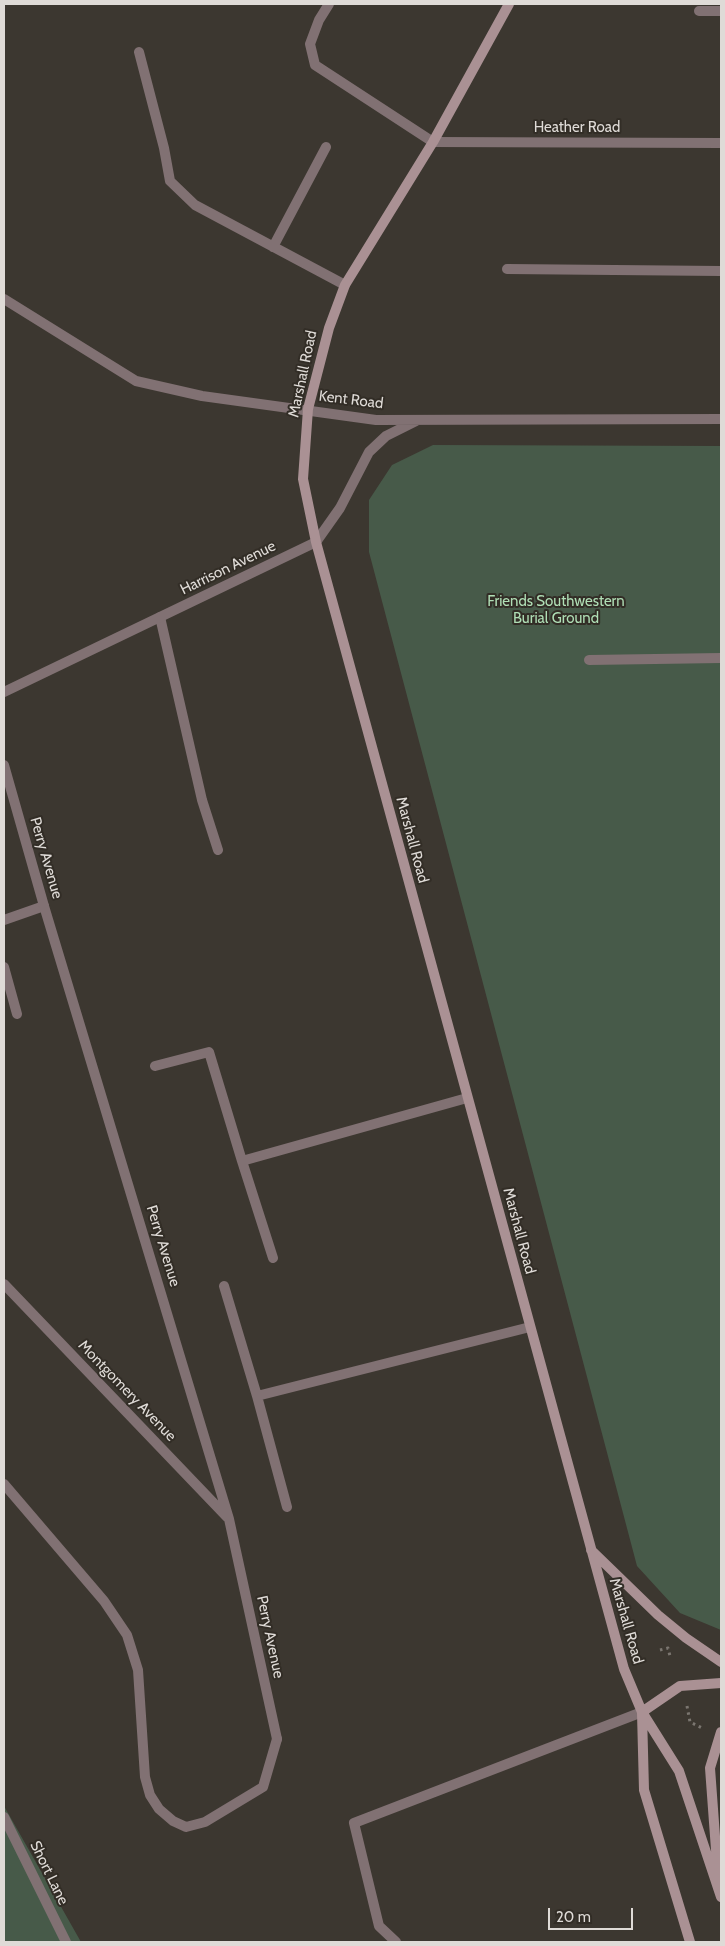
<!DOCTYPE html>
<style>
body{margin:0}
#map{position:relative;width:725px;height:1946px;overflow:hidden;background:#3c3730;font-family:Cabin,sans-serif}
canvas{display:block}
.frame{position:absolute;inset:0;border:5px solid #dfdbd7;pointer-events:none}
.scale{position:absolute;left:548px;top:1908px;width:85px;height:22px;box-sizing:border-box;border:2px solid #dfdbd7;border-top:0;padding-left:6px;font-size:15px;line-height:18px;white-space:nowrap;color:#dfdbd7;-webkit-text-stroke:4px #322d26;paint-order:stroke}
</style>
<div id="map">
<canvas width="725" height="1946"></canvas>
<div class="frame"></div>
<div class="scale">20 m</div>
</div>
<script>
const ctx = document.querySelector('canvas').getContext('2d');
ctx.lineJoin = 'round';
function fillPath(path, color) { ctx.fillStyle = color; ctx.fill(path, 'evenodd'); }
const poly = rows => new Path2D(rows.map(r => 'M' + r).join(''));
function strokePath(path, color, width, dash) { ctx.strokeStyle = color; ctx.lineWidth = width; ctx.lineCap = dash ? 'butt' : 'round'; ctx.setLineDash(dash || []); ctx.stroke(path); }
function label(font, color, halo, rows, align = 'center') {
  ctx.font = font + ' Cabin,sans-serif'; ctx.lineWidth = 4; ctx.setLineDash([]); ctx.textBaseline = 'middle'; ctx.strokeStyle = halo; ctx.fillStyle = color; for (const [text, x, y, turn = 0] of rows) {
    ctx.save(); ctx.translate(x, y); ctx.rotate((+turn || 0) * Math.PI / 180); ctx.textAlign = isNaN(turn) ? turn : align; if (halo) ctx.strokeText(text, 0, 0); ctx.fillText(text, 0, 0); ctx.restore();
  }
}
fillPath(poly([
 [433,445,721,446,721,1630,680,1613,637,1566,369,552,369,500,392,465],
 [4,1806,81,1942,4,1942]
]), '#475a49');
strokePath(poly([
 [660,1650,668,1648,670,1656],
 [687,1706,690,1722,702,1728]
]), '#7b7670', 3, [2.5, 4]);
strokePath(poly([
 [329,4,319,20,310,44,315,65,433,142],
 [699,11,721,11],
 [139,52,164,148,170,181,195,205,345,285],
 [273,247,326,147],
 [507,269,721,271],
 [160,617,202,800,218,850],
 [589,660,721,658],
 [4,920,44,906],
 [4,967,17,1014],
 [155,1066,209,1052,242,1161,467,1098],
 [242,1161,273,1258],
 [224,1286,257,1396],
 [4,1484,104,1601,127,1635,138,1670,145,1777,150,1795,159,1809,173,1821,186,1827,205,1822,263,1787,277,1739],
 [287,1507,257,1396,530,1327],
 [396,1942,379,1926,354,1823,642,1712]
]), '#817173', 10);
strokePath(poly([
 [433,142,721,143],
 [4,299,136,381,202,396,376,420,721,419],
 [4,692,316,542,340,508,369,452,386,436,416,421],
 [4,765,44,906,229,1519,277,1739],
 [4,1284,227,1517],
 [4,1817,66,1942]
]), '#817173', 10);
strokePath(poly([
 [509,4,433,142,345,285,329,328,308,409,303,479,316,542,624,1669,642,1712,679,1771,721,1897],
 [591,1550,658,1615,686,1638,721,1662],
 [642,1712,680,1686,721,1683],
 [642,1713,644,1790,690,1942],
 [718,1877,710,1768,721,1732]
]), '#aa9194', 10);
label('15px', '#dfdbd7', '#322d26', [
 ["Heather Road",577,128],
 ["Marshall Road",303,374,-78],
 ["Kent Road",351,400,7],
 ["Harrison Avenue",228,568,-26],
 ["Marshall Road",412,840,75],
 ["Perry Avenue",46,858,74],
 ["Marshall Road",519,1231,75],
 ["Perry Avenue",163,1246,73],
 ["Montgomery Avenue",127,1391,46],
 ["Marshall Road",626,1621,74],
 ["Perry Avenue",270,1637,78],
 ["Short Lane",49,1873,64]
]);
label('15px', '#afdeb5', '#322d26', [
 ["Friends Southwestern",556,602],
 ["Burial Ground",556,619]
]);
</script>
